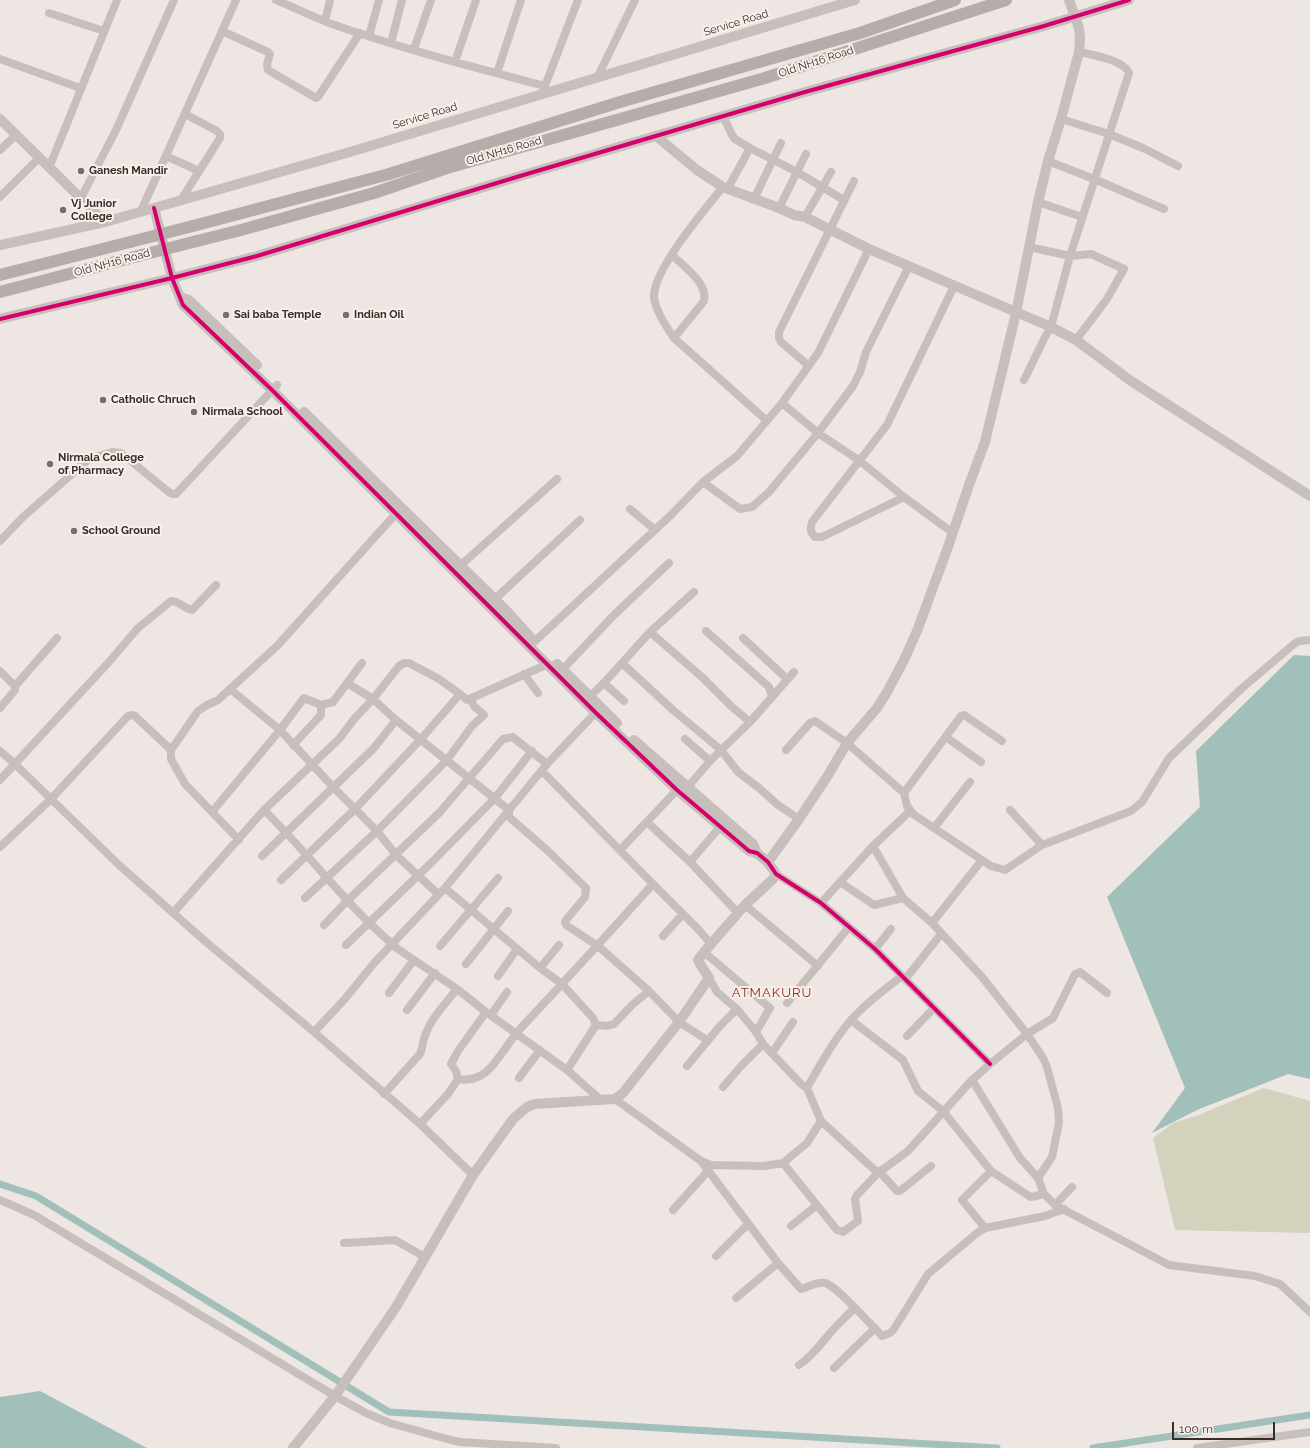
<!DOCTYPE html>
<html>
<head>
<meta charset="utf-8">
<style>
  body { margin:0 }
  #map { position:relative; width:1310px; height:1448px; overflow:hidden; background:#eee6e2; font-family:Raleway,sans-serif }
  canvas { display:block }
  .scale { position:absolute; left:1172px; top:1422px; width:103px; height:18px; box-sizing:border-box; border:2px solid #382c2a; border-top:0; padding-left:5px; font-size:12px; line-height:14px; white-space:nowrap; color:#382c2a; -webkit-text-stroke:3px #faf0eb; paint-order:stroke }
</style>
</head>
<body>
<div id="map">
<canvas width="1310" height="1448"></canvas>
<div class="scale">100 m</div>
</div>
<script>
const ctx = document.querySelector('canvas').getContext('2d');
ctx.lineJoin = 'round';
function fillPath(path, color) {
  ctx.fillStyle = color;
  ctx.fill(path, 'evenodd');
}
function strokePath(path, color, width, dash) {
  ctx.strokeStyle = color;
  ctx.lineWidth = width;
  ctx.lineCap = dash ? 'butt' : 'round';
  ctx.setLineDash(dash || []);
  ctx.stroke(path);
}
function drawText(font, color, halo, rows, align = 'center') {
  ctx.font = font + ' Raleway,sans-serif';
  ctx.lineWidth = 4;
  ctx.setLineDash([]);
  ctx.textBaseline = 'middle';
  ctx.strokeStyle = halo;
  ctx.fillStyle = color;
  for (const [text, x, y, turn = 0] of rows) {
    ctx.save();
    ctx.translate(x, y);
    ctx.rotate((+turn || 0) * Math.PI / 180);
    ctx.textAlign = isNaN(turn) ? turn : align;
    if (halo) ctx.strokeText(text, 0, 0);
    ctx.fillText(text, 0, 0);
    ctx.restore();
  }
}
fillPath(new Path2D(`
  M1264 1088 1310 1101V1233L1175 1230 1153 1138 1173 1123 1196 1116Z`), '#d2d2bd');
fillPath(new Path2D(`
  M1294 655 1310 656V1079L1288 1074 1197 1110 1152 1133 1185 1088 1107 897 1200 807 1196 751Z
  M40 1391 147 1448H0V1397Z`), '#a0c0b9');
strokePath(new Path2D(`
  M0 1184 36 1196 389 1412 997 1448
  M1093 1448 1310 1415`), '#a0c0b9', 7);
strokePath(new Path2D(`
  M276 0C293 7 311 16 329 23 399 48 473 67 545 86
  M49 13 104 31
  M325 21 330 0
  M222 31 268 52 270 54 267 64 268 70 316 98 318 97 360 33
  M369 36 379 0
  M391 43 402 0
  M414 49 431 0
  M0 59 80 88
  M455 62 476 0
  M497 73 521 0
  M598 76 635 0
  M543 91 578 0
  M723 116 732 135 735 139 750 148 797 172 844 200
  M1061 119 1109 134 1143 148 1178 166
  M0 150 16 135
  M166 156 199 171
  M1048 161 1094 179 1164 209
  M49 168 117 0
  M723 187C705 209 653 270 654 297 655 310 667 328 674 338L766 420
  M728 188 750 148
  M0 197 39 158
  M81 198 116 130 174 0
  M754 199 781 143
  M181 200 220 138V134L217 131 185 114
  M1038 202 1082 217
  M779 208 806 154
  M141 211 236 0
  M805 217 831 172
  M1029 247 1070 256 1091 254 1124 269 1107 299 1076 340
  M672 255C684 267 708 283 704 301L674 338
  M809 366 781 342 779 338V332L854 181
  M1024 380 1045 337 1051 327 1070 256 1129 73C1124 60 1092 55 1079 52
  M782 403 818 433 860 461 904 497 953 533
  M703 482 740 509 752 507 769 492 818 433 853 386 860 372 866 352 909 266
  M904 497 822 537H815C810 532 810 529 812 522L887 425 954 286
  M630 509 654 529
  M0 541 23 517 89 459 112 452 121 453 170 493 173 494H176L277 385
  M461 565 557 479
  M495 599 580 520
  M706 631 769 687 772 696
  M650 632 703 678 732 707 750 722
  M743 638 787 679
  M534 642 670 516 703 482 737 456 782 403 818 353 869 249
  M622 663 673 710 721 750 738 772 759 788 778 805 799 819
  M563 669 614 615 669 563
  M0 671 15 686V690L0 708
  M524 674 538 693
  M347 683 373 699 396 720 509 810V817L547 850 586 888 585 897 566 920 565 922 566 925 598 946 649 991 679 1022 707 1040
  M604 683 624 701
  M15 686 57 638
  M230 689 280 730 334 788 377 831 396 855 438 894
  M590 696 604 683 650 632 694 592
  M946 737 981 762
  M685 739 710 761
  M293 745 321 715V705L333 702 362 663
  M786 750 810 723 815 721 847 743 904 793 907 806 913 814 991 866 1005 870 1042 845 1131 811 1142 802 1169 758 1241 689 1294 644 1299 641 1310 640
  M0 751 15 764 119 865 206 942 314 1032 420 1124 473 1175
  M542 771 653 884 699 930 710 943
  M0 780 108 663 138 628 171 601C180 601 184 609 192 610L216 585
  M687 788 710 761 750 722 794 672
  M904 793 961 716 964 715 967 717 1002 741
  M264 810C308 853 344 902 390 942L392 945 457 989 486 1012 567 1070 601 1100
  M1010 810 1042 845
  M212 812 280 730 304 698 321 705
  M647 822 690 862 738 913
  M934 828 970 782
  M239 840 185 784 171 759V750L198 711 207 705 218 700 278 645 400 509
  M873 846 903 898 932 923 982 977 1027 1034 1043 1058 1047 1067 1058 1108 1059 1123 1052 1157 1038 1178
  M0 847 51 799 128 716 131 715 135 716 171 750
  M620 850 677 790
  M262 856 374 748 396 720
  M690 862 720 827
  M776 874 821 903 875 949 990 1064
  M281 880 355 809 421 739 460 694 467 700 548 664
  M840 882 874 905 903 898
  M445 888 540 968 562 984 593 1018 596 1025 567 1070
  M305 898 377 831 447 760 472 726 484 715 474 706 471 699
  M821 903 873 846 910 811
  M745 905 818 966
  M173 913 264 810 339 739 355 718 373 699 399 666 404 663H409L439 679 460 694
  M932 923 982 860
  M324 925 347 901 439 813 503 739 513 737 515 739 547 764
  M663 936 683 914
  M346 945 430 864 495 798 532 751
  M440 946 498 878
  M875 949 891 929
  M704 952 770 1008 756 1032
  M466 964 508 911
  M540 968 559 945
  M498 976 517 949
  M709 978 717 992 737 1009 756 1032 763 1044 801 1084 807 1088 821 1121 878 1173 908 1151 972 1080 990 1064 1027 1034 1053 1018 1075 974 1080 972 1107 993
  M389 993 414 960
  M787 1003 849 927
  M407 1010 435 973
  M491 1015 507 992
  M851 1020 903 1060 918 1091 943 1111 991 1171 1026 1194 1031 1197 1044 1194 1055 1205 1169 1265 1255 1276 1280 1284 1310 1312
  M596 1025 607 1026 614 1024 632 1005 649 991
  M314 1032 344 1000 375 962 445 888 547 764 599 709
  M907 1036 934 1008
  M772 1053 793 1022
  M687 1066 720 1026 737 1009
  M519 1078 540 1050
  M458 1079C469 1081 477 1079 486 1072 498 1062 509 1041 520 1029 565 981 609 933 653 884
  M972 1080 1020 1158 1038 1178 1044 1194
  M723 1087 742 1065 763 1044
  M807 1088C820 1065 833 1041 851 1020 866 1003 884 990 902 976L907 977 941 934
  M384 1094 420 1054C423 1048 422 1042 425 1036 431 1018 446 1003 457 989
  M615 1099 701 1161 711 1165 764 1166 783 1163 807 1143 821 1121
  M420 1124 448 1094 458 1079 456 1071 451 1064 458 1051 486 1012
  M701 1161 778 1263 801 1289C809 1287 817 1281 825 1283 837 1286 871 1325 882 1336L890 1333 894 1329 928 1274 977 1233 985 1228 1045 1216 1064 1209
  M783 1163 837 1230 843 1232 858 1221 855 1199 857 1195 878 1173
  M879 1171 897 1191H900L931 1166
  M0 1200 34 1215 335 1396 366 1413 390 1423 447 1439 460 1442 556 1448
  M1055 1205 1072 1187
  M673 1210 708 1171
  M791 1226 817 1205
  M985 1228 962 1200 991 1171
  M344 1243 395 1240 425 1257
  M716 1256 748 1224
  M736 1298 778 1263
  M799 1365C813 1356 821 1343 832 1331 839 1323 847 1316 854 1308
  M834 1368 875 1328
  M1197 1448 1310 1432`), '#c7bfbb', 8);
strokePath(new Path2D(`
  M0 119 105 222
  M656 136 697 170 723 187 779 208 794 215 805 217 869 249 1051 327 1076 340 1131 381 1310 496
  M154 208 172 278 183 305 272 390 596 713 677 790 749 851C762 854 769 863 776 874L773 879 745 905 704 952 698 960 700 964 709 978 679 1022 623 1093 615 1099 535 1104 527 1107 513 1119 473 1175 396 1307 335 1396 293 1448
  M0 245 105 222 350 152 855 0
  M180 297 189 300 257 365
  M0 319 172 278 257 256 520 176 805 92 1044 26 1129 0
  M304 412 506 610 533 640
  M557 664 617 723
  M634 740 753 844 757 853
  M768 862 799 819 827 777 847 743 877 708 887 692 904 660 917 631 948 547 969 485 985 442 1016 313 1038 202 1048 161 1061 119 1079 52 1080 38 1079 28 1069 0`), '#c7bfbb', 10);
strokePath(new Path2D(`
  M193 226 389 174 620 102 860 33 955 0
  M197 241 241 230 374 193 447 168 765 78 1006 0
  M0 275 130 242
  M0 292 134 257`), '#b6adaa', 12);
strokePath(new Path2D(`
  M130 242 193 226
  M134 257 197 241`), '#b6adaa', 12);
strokePath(new Path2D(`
  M154 208 172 278 183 305 272 390 596 713 677 790 749 851 757 853 768 862 776 874 821 903 875 949 990 1064
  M0 319 172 278 257 256 520 176 805 92 1044 26 1129 0`), '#d6006c', 4);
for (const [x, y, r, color] of [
  [81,171,4,"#786d6a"],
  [63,210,4,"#786d6a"],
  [226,315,4,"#786d6a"],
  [346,315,4,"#786d6a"],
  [103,400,4,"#786d6a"],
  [194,412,4,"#786d6a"],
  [50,464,4,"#786d6a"],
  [74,531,4,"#786d6a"]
]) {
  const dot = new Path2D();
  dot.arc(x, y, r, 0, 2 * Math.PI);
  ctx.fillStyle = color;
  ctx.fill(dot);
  strokePath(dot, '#faf0eb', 1.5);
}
drawText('11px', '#382c2a', '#faf0eb', [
  ["Service Road",736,23,-17],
  ["Old NH16 Road",816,62,-18],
  ["Service Road",425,116,-17],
  ["Old NH16 Road",504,151,-16],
  ["Old NH16 Road",112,263,-15]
]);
drawText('bold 11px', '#382c2a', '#faf0eb', [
  ["Ganesh Mandir",89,171],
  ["Vj Junior",71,204],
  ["College",71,217],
  ["Sai baba Temple",234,315],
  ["Indian Oil",354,315],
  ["Catholic Chruch",111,400],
  ["Nirmala School",202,412],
  ["Nirmala College",58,458],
  ["of Pharmacy",58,471],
  ["School Ground",82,531]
], 'left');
ctx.letterSpacing = '1px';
drawText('13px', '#862a24', '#faf0eb', [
  ["ATMAKURU",772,993]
]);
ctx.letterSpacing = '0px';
</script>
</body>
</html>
